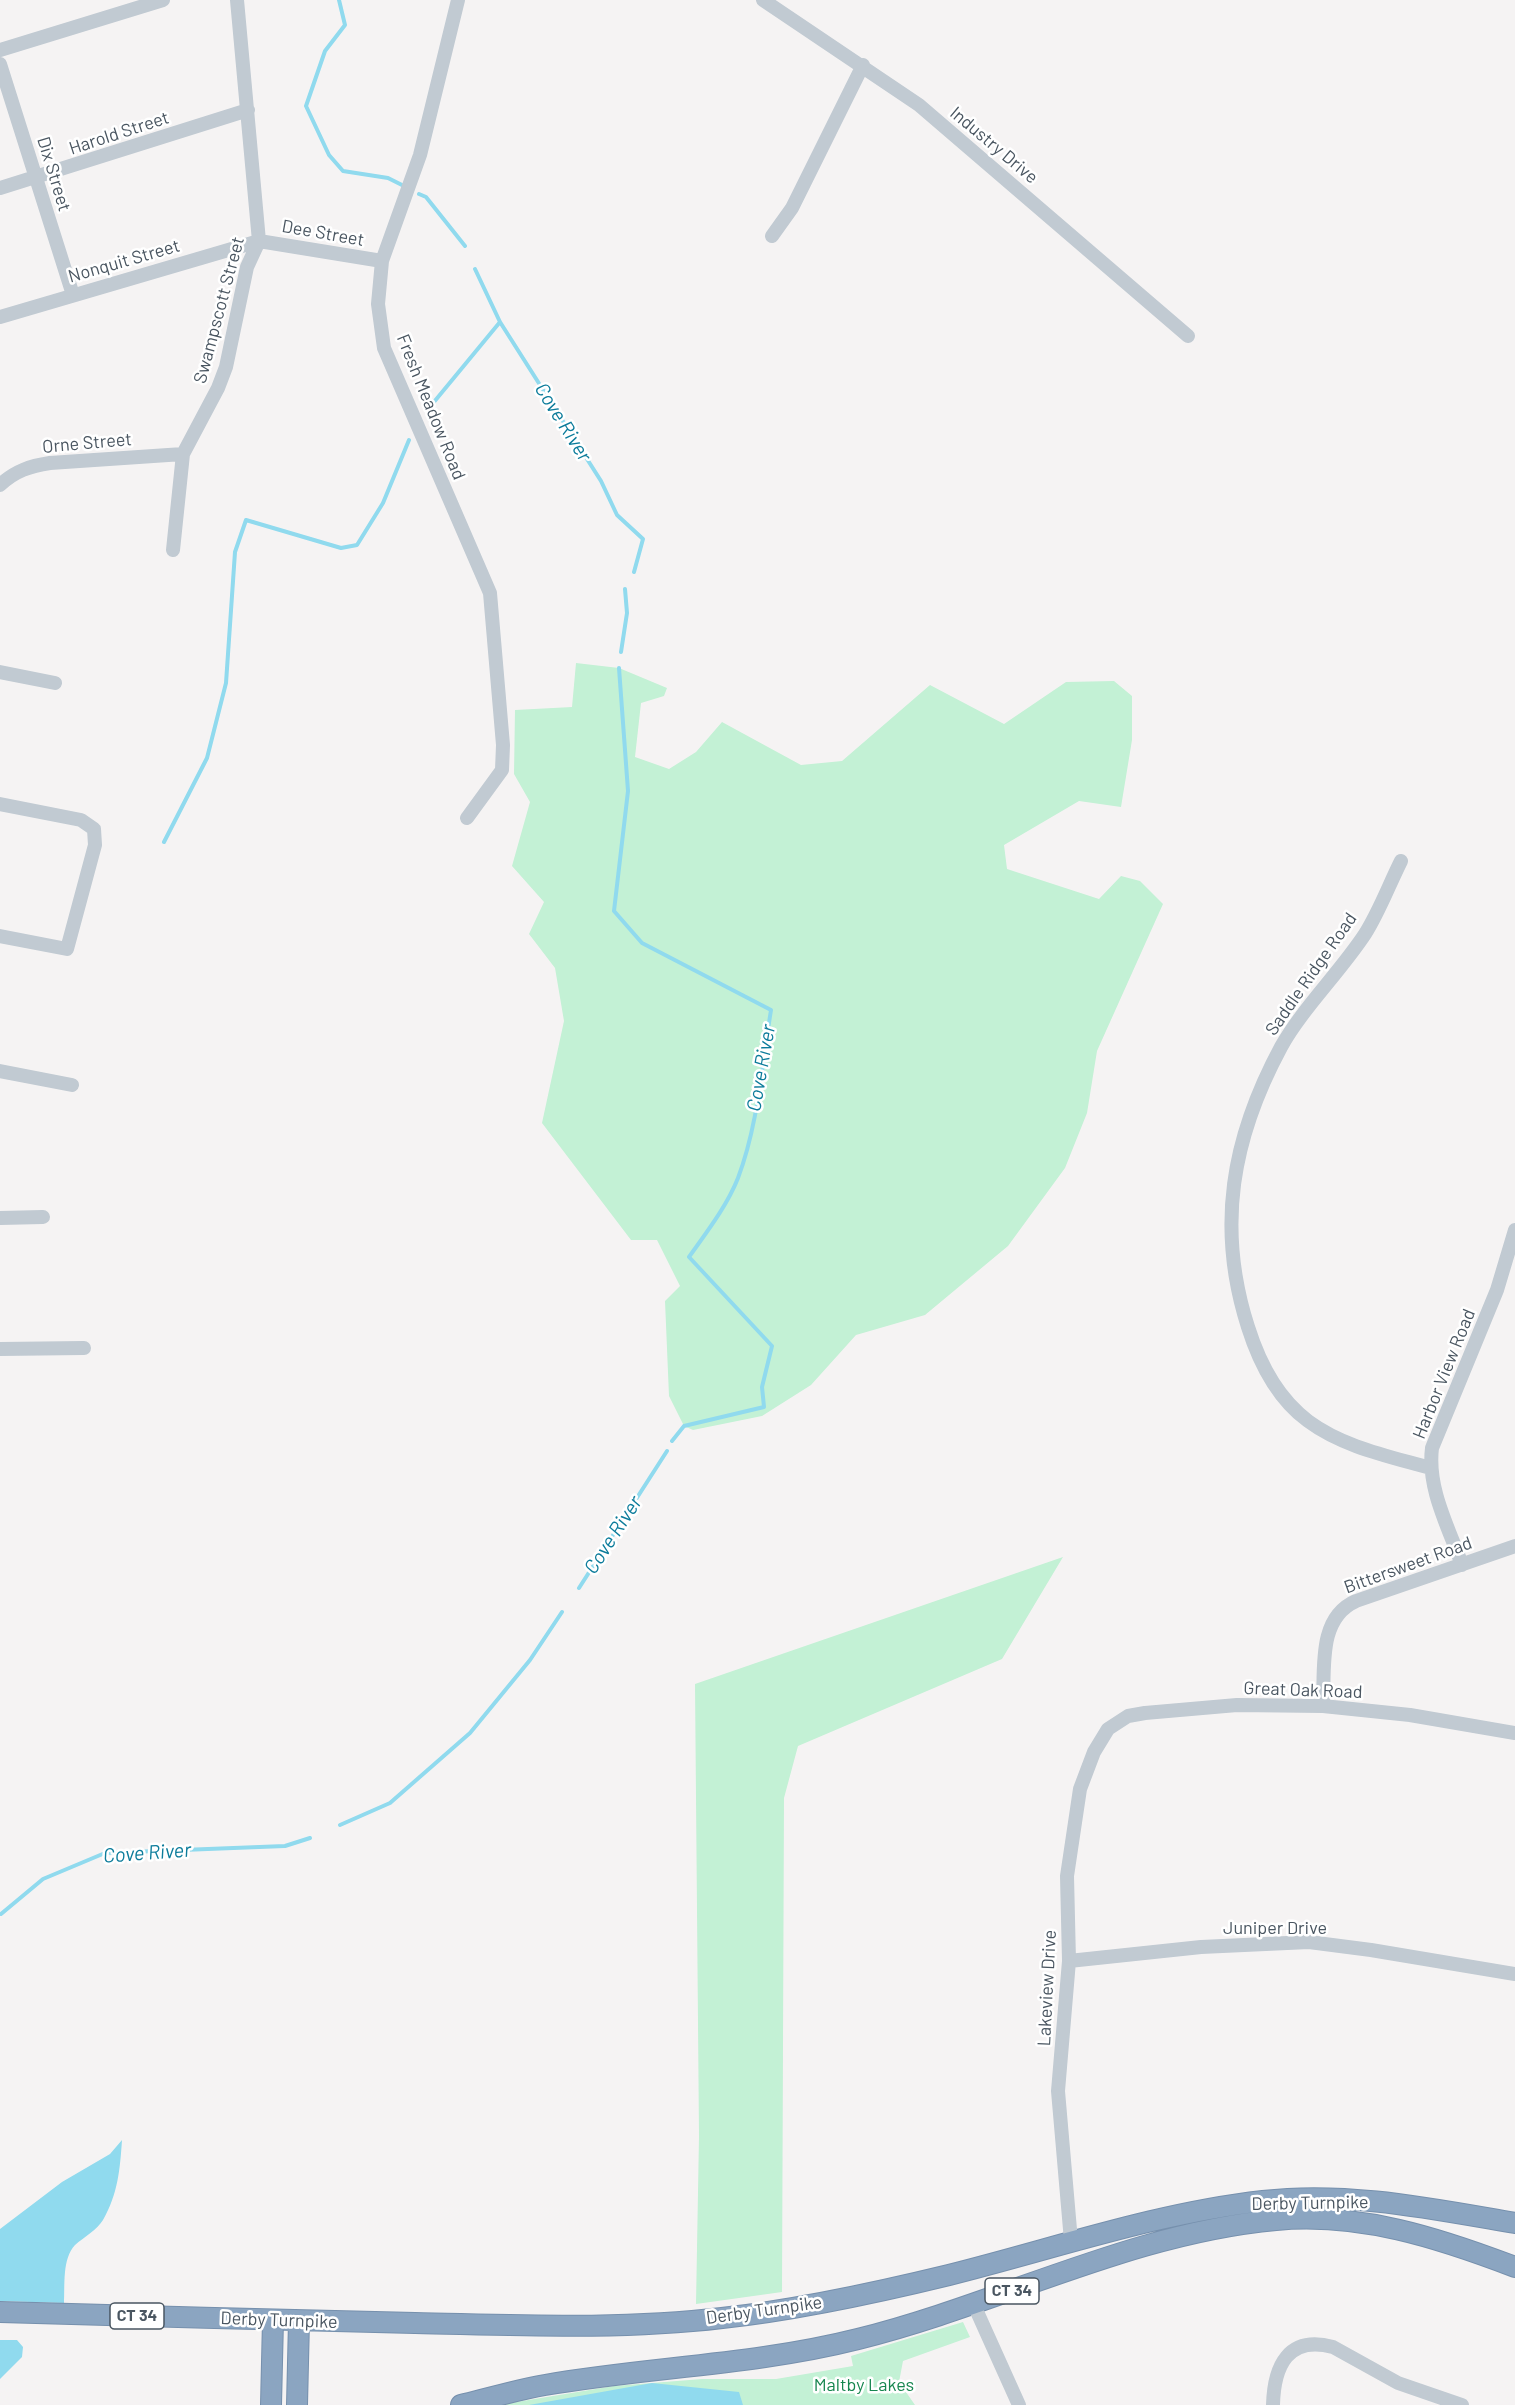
<!DOCTYPE html>
<html>
<head>
<meta charset="utf-8">
<style>
  body { margin:0 }
  canvas { display:block; background:#f5f3f3 }
</style>
</head>
<body>
<canvas width="1515" height="2405"></canvas>
<script>
const ctx = document.querySelector('canvas').getContext('2d');
ctx.lineJoin = 'round';
function fillPath(path, color) {
  ctx.fillStyle = color;
  ctx.fill(path, 'evenodd');
}
function strokePath(path, color, width, dash) {
  ctx.strokeStyle = color;
  ctx.lineWidth = width;
  ctx.lineCap = dash ? 'butt' : 'round';
  ctx.setLineDash(dash || []);
  ctx.stroke(path);
}
function drawText(font, color, halo, rows, align = 'center') {
  ctx.font = font + ' Barlow,sans-serif';
  ctx.lineWidth = 5;
  ctx.setLineDash([]);
  ctx.textBaseline = 'middle';
  ctx.strokeStyle = halo;
  ctx.fillStyle = color;
  for (const [text, x, y, turn = 0] of rows) {
    ctx.save();
    ctx.translate(x, y);
    ctx.rotate((+turn || 0) * Math.PI / 180);
    ctx.textAlign = isNaN(turn) ? turn : align;
    if (halo) ctx.strokeText(text, 0, 0);
    ctx.fillText(text, 0, 0);
    ctx.restore();
  }
}
fillPath(new Path2D(`
  M576 663 619 668 667 688 664 696 641 703 635 757 669 769 696 752 722 722 801 765 842 761 930 685 1004 724 1066 682 1114 681 1132 696V740L1121 807 1079 801 1004 845 1007 869 1099 899 1121 876 1140 881 1163 904 1097 1051 1087 1113 1065 1168 1008 1246 925 1315 856 1335 811 1385 762 1416 693 1430 684 1426 669 1396 665 1301 680 1286 657 1240H631L542 1123 564 1021 555 968 529 934 544 902 512 866 530 802 514 774 515 710 572 707Z
  M1063 1557 1002 1659 798 1746 784 1798 782 2292 696 2304 699 2136 695 1684Z
  M963 2322 970 2337 903 2361 899 2382 915 2405H498L614 2386 702 2379H776L853 2366 851 2356Z`), '#c3f1d5');
fillPath(new Path2D(`
  M122 2140C120 2169 118 2194 103 2220 97 2230 84 2237 75 2245 62 2259 65 2285 64 2303L0 2301V2229L62 2182 110 2154Z
  M0 2340H17L23 2347 22 2357 0 2379Z
  M652 2383 739 2392 743 2405H529Z`), '#90daee');
strokePath(new Path2D(`
  M339 0 345 25 325 51 306 106 329 155 343 171 388 178 404 186
  M419 194 426 197 465 246
  M475 269 500 322 601 481 617 515 643 539 634 572
  M429 408 500 322
  M621 652 627 613 625 589
  M619 668 628 791 614 911 642 943 771 1010C762 1065 758 1125 738 1178 727 1206 706 1233 689 1257L772 1346 762 1387 764 1407 684 1426 672 1441
  M164 842 207 758 226 683 235 552 246 520 341 548 357 545 383 503 409 440
  M579 1588 667 1451
  M340 1825 390 1803 470 1733 530 1660 562 1612
  M1 1914 43 1879 105 1853 285 1846 310 1838`), '#90daee', 4);
const highway = new Path2D(`
  M0 2312C138 2316 277 2320 415 2323 517 2325 621 2330 722 2318 798 2310 875 2293 949 2275 1053 2249 1156 2213 1263 2201 1347 2191 1433 2209 1515 2223
  M271 2405 273 2320
  M297 2405 299 2321
  M461 2405C489 2398 517 2390 545 2385 649 2367 755 2365 858 2339 999 2304 1131 2233 1276 2220 1359 2212 1439 2238 1515 2267`);
strokePath(highway, '#7690ad', 22);
strokePath(new Path2D(`
  M458 0 420 155 382 261 378 304 384 348 490 593 503 745 502 770 467 818
  M763 0 919 105 1188 336
  M0 50 163 0
  M0 64 73 295
  M0 188 248 110
  M772 236 792 208 863 65
  M0 317 259 241 382 261
  M0 485C15 471 30 466 50 463L183 454
  M173 550 183 454 218 388 226 367 247 267 259 241 237 0
  M0 672 55 683
  M0 804 81 820 94 829 95 845 67 949 0 936
  M1401 861C1389 885 1379 912 1365 934 1340 972 1302 1009 1281 1047 1232 1138 1216 1227 1248 1327 1259 1362 1277 1398 1308 1421 1343 1447 1388 1456 1430 1468
  M0 1071 72 1085
  M0 1218 43 1217
  M0 1349 84 1348
  M1462 1565C1449 1528 1427 1489 1432 1448L1497 1290 1515 1230
  M1323 1706C1325 1670 1317 1618 1356 1601L1515 1546
  M1069 1961 1201 1947 1309 1942 1371 1950 1515 1974
  M1071 2241 1058 2091 1069 1961 1067 1876 1080 1789 1094 1752 1108 1729 1128 1716 1145 1713 1237 1705 1323 1706 1410 1715 1515 1733
  M974 2305 1019 2405
  M1273 2405C1274 2366 1288 2335 1333 2347L1398 2383 1462 2405`), '#c1cad2', 14);
strokePath(highway, '#8ba5c1', 20);
for (const [x, y, w] of [
  [1012,2291,54],
  [137,2316,54]
]) {
  const box = new Path2D();
  box.roundRect(x - w / 2, y - 13, w, 26, 4.5);
  ctx.fillStyle = '#fff';
  ctx.fill(box);
  strokePath(box, '#4a5661', 1.5);
}
drawText('bold 16px', '#4a5661', null, [
  ["CT 34",1012,2291],
  ["CT 34",137,2316]
]);
drawText('18px', '#4a5661', '#fff', [
  ["Harold Street",119,133,-18],
  ["Industry Drive",994,145,40],
  ["Dix Street",54,174,73],
  ["Dee Street",323,233,10],
  ["Nonquit Street",124,261,-16],
  ["Swampscott Street",219,310,-75],
  ["Fresh Meadow Road",431,407,68],
  ["Orne Street",87,443,-5],
  ["Saddle Ridge Road",1311,974,-55],
  ["Harbor View Road",1444,1374,-68],
  ["Bittersweet Road",1408,1565,-20],
  ["Great Oak Road",1303,1690,2],
  ["Juniper Drive",1275,1928],
  ["Lakeview Drive",1047,1988,-87],
  ["Derby Turnpike",1310,2203,-1],
  ["Derby Turnpike",764,2310,-8],
  ["Derby Turnpike",279,2320,2]
]);
drawText('18px', '#17864f', '#fff', [
  ["Maltby Lakes",864,2385]
]);
drawText('italic 20px', '#0c7c9b', '#fff', [
  ["Cove River",563,422,58],
  ["Cove River",761,1068,-80],
  ["Cove River",613,1535,-57],
  ["Cove River",147,1853,-4]
]);
</script>
</body>
</html>
